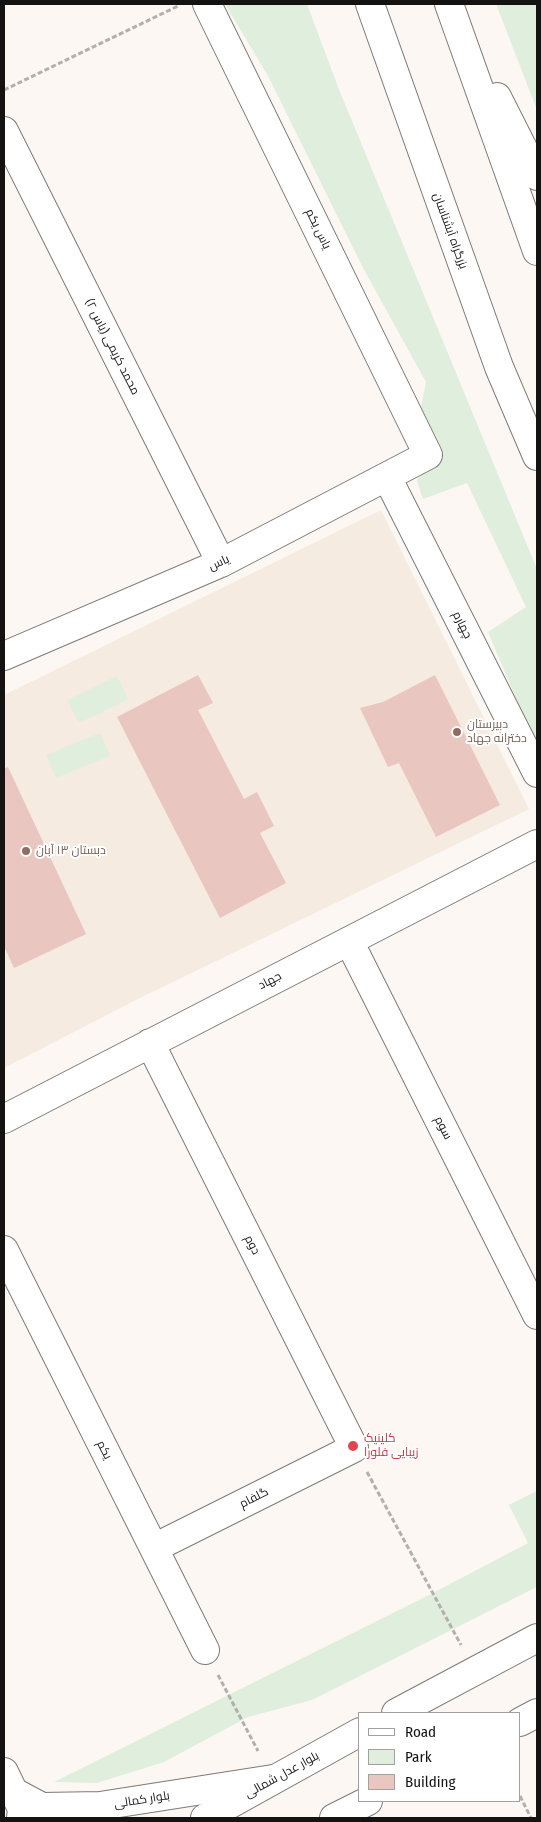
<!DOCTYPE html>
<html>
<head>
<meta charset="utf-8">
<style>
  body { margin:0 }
  #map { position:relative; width:541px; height:1822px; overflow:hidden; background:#fcf7f3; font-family:"Fira Sans Condensed",sans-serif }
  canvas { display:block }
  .frame { position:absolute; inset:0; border:5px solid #141312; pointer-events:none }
  .legend { position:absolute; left:358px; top:1712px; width:162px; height:90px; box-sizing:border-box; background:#fff; border:1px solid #a1a1a0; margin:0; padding:6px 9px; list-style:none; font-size:15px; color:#141312 }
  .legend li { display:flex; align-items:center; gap:10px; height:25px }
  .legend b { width:25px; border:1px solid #a1a1a0 }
</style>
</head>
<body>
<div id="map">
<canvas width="541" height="1822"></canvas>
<div class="frame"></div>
<ul class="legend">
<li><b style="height:6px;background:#fff"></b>Road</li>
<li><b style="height:14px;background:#e0eede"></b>Park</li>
<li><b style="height:14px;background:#e9c6bf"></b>Building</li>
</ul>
</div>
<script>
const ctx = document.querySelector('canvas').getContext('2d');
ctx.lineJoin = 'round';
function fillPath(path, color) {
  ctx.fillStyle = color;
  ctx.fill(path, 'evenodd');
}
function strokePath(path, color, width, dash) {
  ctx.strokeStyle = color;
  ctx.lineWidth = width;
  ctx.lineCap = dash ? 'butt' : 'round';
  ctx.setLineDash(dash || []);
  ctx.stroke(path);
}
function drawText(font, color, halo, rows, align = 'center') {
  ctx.font = font + ' "Fira Sans Condensed",Cairo,sans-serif';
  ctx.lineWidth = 4;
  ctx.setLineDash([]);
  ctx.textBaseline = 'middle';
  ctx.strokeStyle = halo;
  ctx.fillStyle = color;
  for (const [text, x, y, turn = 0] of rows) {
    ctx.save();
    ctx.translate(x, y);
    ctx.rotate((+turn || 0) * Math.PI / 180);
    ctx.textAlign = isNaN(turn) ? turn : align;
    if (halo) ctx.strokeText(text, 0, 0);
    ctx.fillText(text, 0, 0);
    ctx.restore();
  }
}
fillPath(new Path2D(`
  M381 510 529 809 138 999 4 1068V695Z`), '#f5ebe1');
fillPath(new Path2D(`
  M225 4H307L338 87 537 569V749L488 632 526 607 467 483 423 499 417 481 432 444 420 412 426 382 363 268 268 76Z
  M496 4H537V110Z
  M117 676 128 699 79 723 67 700Z
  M100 733 110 756 56 778 46 755Z
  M537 1491V1587L312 1700 248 1717 164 1762 97 1783 54 1782 431 1594 528 1543 509 1505Z`), '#e0eede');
fillPath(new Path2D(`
  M198 675 213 703 198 710 244 799 257 792 274 826 260 833 286 883 220 918 117 717Z
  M435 675 500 805 436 837 399 763 388 767 360 708 383 702Z
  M8 767 86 934 14 968 4 946V769Z`), '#e9c6bf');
const minor = new Path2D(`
  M4 131 221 563
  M387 477 537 773
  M4 656 221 563 428 455 207 4
  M349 941 537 1315
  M150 1043 354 1448 154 1548
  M4 1119 537 844
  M4 1250 205 1650`);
const tertiary = new Path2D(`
  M4 1772 22 1809 21 1818
  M14 1792 42 1807 100 1806 273 1779`);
const secondary = new Path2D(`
  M396 1713 537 1638
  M520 1722 537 1713
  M205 1818 360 1732
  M334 1818 368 1801`);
const trunk = new Path2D(`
  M370 4 499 367 537 456
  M449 4 537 251
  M497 97 537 176`);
strokePath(minor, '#7e7a77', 30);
strokePath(tertiary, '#7e7a77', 30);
strokePath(secondary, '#7e7a77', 30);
strokePath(trunk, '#7e7a77', 30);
strokePath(new Path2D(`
  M4 90 178 6
  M367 1472 461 1645
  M218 1675 258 1751
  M520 1796 531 1818`), '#b3afac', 3, [5, 2.5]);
strokePath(minor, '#fff', 28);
strokePath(tertiary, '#fff', 28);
strokePath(secondary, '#fff', 28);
strokePath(trunk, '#fff', 28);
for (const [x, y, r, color] of [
  [457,732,5,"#8d6e63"],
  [26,851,5,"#8d6e63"],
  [353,1446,6,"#e0444e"]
]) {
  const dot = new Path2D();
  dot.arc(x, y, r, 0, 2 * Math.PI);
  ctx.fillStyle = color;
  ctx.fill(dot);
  strokePath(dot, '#fff', 2);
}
drawText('12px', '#141312', '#fff', [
  ["یاس یکم",318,229,64],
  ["بزرگراه آبشناسان",450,231,70],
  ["محمد کریمی (یاس ۲)",112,347,63],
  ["یاس",219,563,-25],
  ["چهارم",462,625,63],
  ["جهاد",270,981,-27],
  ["سوم",443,1128,63],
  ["دوم",252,1245,63],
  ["یکم",104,1450,63],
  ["گلفام",254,1498,-27],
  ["بلوار عدل شمالی",282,1775,-29],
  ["بلوار کمالی",142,1800,-9]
]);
drawText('12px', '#785e54', '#fff', [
  ["دبیرستان",467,725],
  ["دخترانه جهاد",467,739],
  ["دبستان ۱۳ آبان",36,851]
], 'left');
drawText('12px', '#be3a42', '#fff', [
  ["کلینیک",364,1439],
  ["زیبایی فلورا",364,1453]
], 'left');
</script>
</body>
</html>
